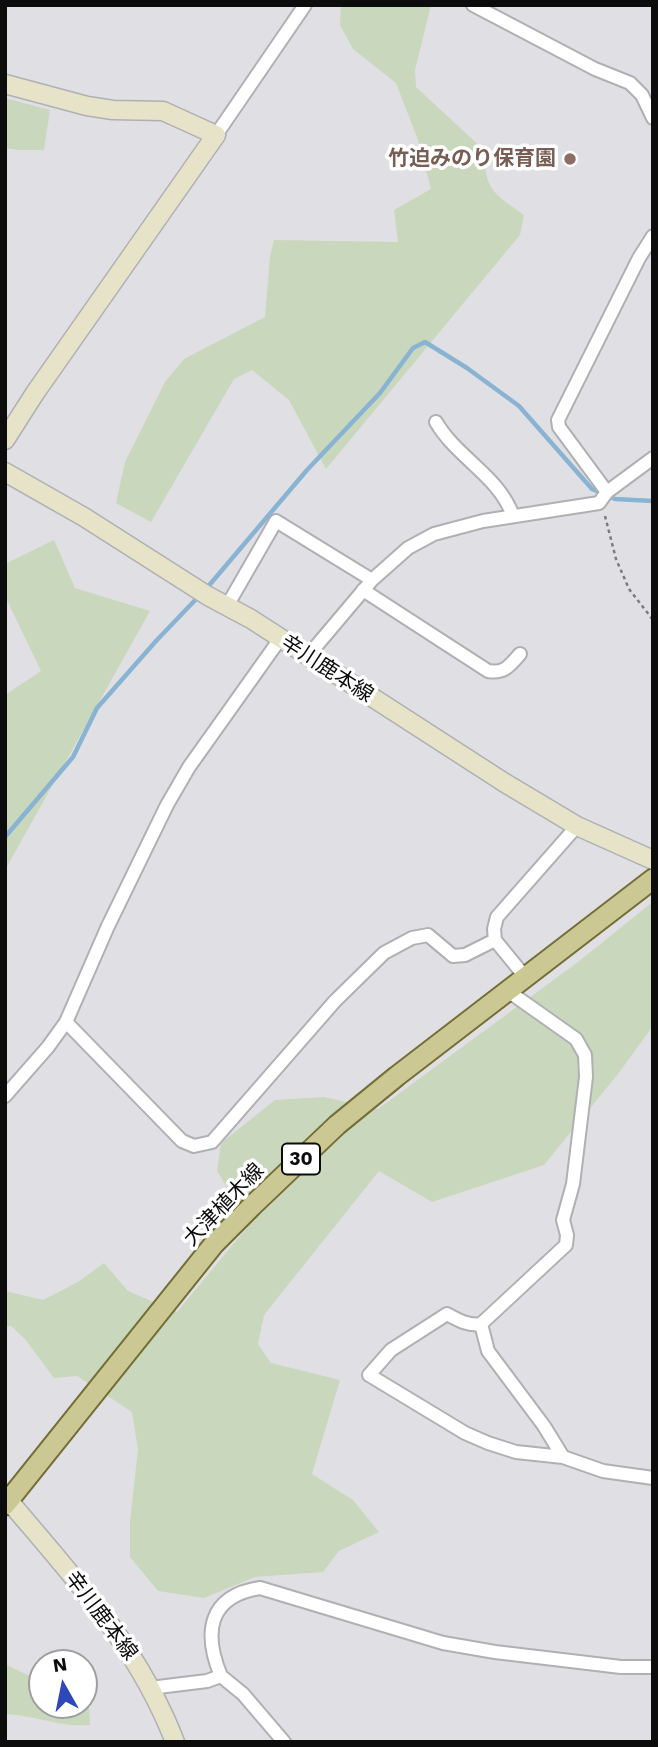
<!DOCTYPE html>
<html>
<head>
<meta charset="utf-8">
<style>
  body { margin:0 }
  #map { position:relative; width:658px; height:1747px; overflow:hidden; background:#e0e0e4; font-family:"Work Sans",sans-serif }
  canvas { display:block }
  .frame { position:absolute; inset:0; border:7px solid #0c0c0d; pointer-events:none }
  .north { position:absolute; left:28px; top:1649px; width:70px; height:70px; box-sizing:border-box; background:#fff; border:2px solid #9e9e9e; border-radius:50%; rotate:351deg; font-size:19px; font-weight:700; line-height:28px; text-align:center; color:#0c0c0d }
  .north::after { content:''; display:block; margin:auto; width:24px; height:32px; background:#2f48b9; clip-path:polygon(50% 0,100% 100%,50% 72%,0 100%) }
</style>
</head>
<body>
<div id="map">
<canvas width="658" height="1747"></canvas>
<div class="frame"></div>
<div class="north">N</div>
</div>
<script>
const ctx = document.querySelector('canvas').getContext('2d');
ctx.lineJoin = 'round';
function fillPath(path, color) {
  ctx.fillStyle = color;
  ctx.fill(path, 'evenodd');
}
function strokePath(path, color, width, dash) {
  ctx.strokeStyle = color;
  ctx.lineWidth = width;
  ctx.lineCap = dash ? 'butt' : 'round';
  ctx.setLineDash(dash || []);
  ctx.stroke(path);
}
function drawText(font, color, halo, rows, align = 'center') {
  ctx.font = font + ' "Work Sans","Noto Sans JP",sans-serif';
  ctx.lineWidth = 7;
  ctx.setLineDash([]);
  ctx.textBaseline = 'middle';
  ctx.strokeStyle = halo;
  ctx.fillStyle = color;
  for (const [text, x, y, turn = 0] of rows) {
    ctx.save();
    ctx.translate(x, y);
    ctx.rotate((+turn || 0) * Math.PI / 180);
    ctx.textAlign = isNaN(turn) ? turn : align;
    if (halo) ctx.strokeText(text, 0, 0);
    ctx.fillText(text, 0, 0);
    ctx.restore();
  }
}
fillPath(new Path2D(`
  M341 5H431L415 70 416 87 484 150C485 190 492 192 524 215L520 235 326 469 289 400 252 370 234 379 151 522 116 503 125 462 165 382 184 359 265 317 270 256 274 240 398 242 394 210 431 189 418 140 396 83 353 49 340 25Z
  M5 98 50 110 44 150H19L5 148Z
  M54 540 75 588 150 611 5 870V695L41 671 5 596V564Z
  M650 904 653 906V1026L618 1074 544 1165 432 1202 379 1171 264 1315 258 1344 271 1363 340 1380 312 1474 353 1500 379 1532 339 1551 323 1572 255 1577 204 1598 158 1591 130 1557V1521L138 1450 132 1412 77 1376 54 1378 25 1339 11 1326 5 1327V1291L43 1300 78 1282 104 1263 128 1291 177 1312 250 1224 217 1171 221 1143 275 1100 324 1097 378 1109 578 962Z
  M5 1664 42 1682V1705L84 1703 89 1706 90 1725C61 1728 35 1715 5 1714Z`), '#c9d7bc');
strokePath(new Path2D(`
  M206 589 307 470 380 393 413 348 425 342 467 368 519 406 592 489 615 499 653 501
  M5 837 73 757 97 708 156 641 200 595`), '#89b3d2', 4.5);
const street = new Path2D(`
  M473 5 595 69 630 83 642 95 653 118
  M216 135 305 5
  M436 422C457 458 499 476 513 516
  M607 492 559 427 558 420 639 258 653 236
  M363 590 488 671C505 674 510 665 520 654
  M227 606 276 521 372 580
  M307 657 372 580 408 548 434 534 483 521 599 503 607 492 653 458
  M526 978 495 940 494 929 497 917 577 826
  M508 991 576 1039 585 1055 586 1077 573 1184 563 1220 567 1235 566 1245 481 1324 488 1351 544 1426 563 1457
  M66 1022 182 1141 194 1146 212 1142 335 1001 384 953 412 938 428 935 453 956 465 955 495 940
  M5 1096 48 1047 66 1022 108 926 167 805 189 767 280 639
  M481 1324C468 1326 458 1320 447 1314L391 1350 369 1375 465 1433 488 1443 516 1452 563 1457 603 1471 653 1478
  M221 1676 243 1694 284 1742
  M150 1688 207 1681 221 1676C203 1633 208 1596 260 1588L443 1643 495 1652 621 1667H653`);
const secondary = new Path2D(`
  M5 84 87 106 113 110 163 111 216 135 35 393 5 440
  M5 472 84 517 208 596 251 619 505 783 577 826 653 860
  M9 1501C74 1578 138 1646 175 1742`);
const primary = new Path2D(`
  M5 1505 214 1244 252 1206 337 1125 397 1076 653 879`);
strokePath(street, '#afb0b3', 16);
strokePath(secondary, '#afb0b3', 21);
strokePath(primary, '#736e36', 23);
strokePath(new Path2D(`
  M605 516 616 559 629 589 653 620`), '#7c7c7f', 2.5, [3.5, 3.5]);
strokePath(street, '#fff', 12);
strokePath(secondary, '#e6e3c9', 18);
strokePath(primary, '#ccc894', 19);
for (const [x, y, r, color] of [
  [570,159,7,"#8d6e63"]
]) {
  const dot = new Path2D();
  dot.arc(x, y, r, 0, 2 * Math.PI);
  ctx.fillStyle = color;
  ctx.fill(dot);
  strokePath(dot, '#fff', 2.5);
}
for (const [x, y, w] of [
  [301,1159,38]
]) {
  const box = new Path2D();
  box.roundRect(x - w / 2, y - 15.5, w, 31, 5);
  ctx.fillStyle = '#fff';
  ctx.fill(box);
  strokePath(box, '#0c0c0d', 2);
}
drawText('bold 19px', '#0c0c0d', null, [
  ["30",301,1159]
]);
drawText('bold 21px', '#785e54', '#fff', [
  ["竹迫みのり保育園",556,159]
], 'right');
drawText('21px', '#0c0c0d', '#fff', [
  ["辛川鹿本線",327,669,33],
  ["大津植木線",224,1205,-46],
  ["辛川鹿本線",101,1616,53]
]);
</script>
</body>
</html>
